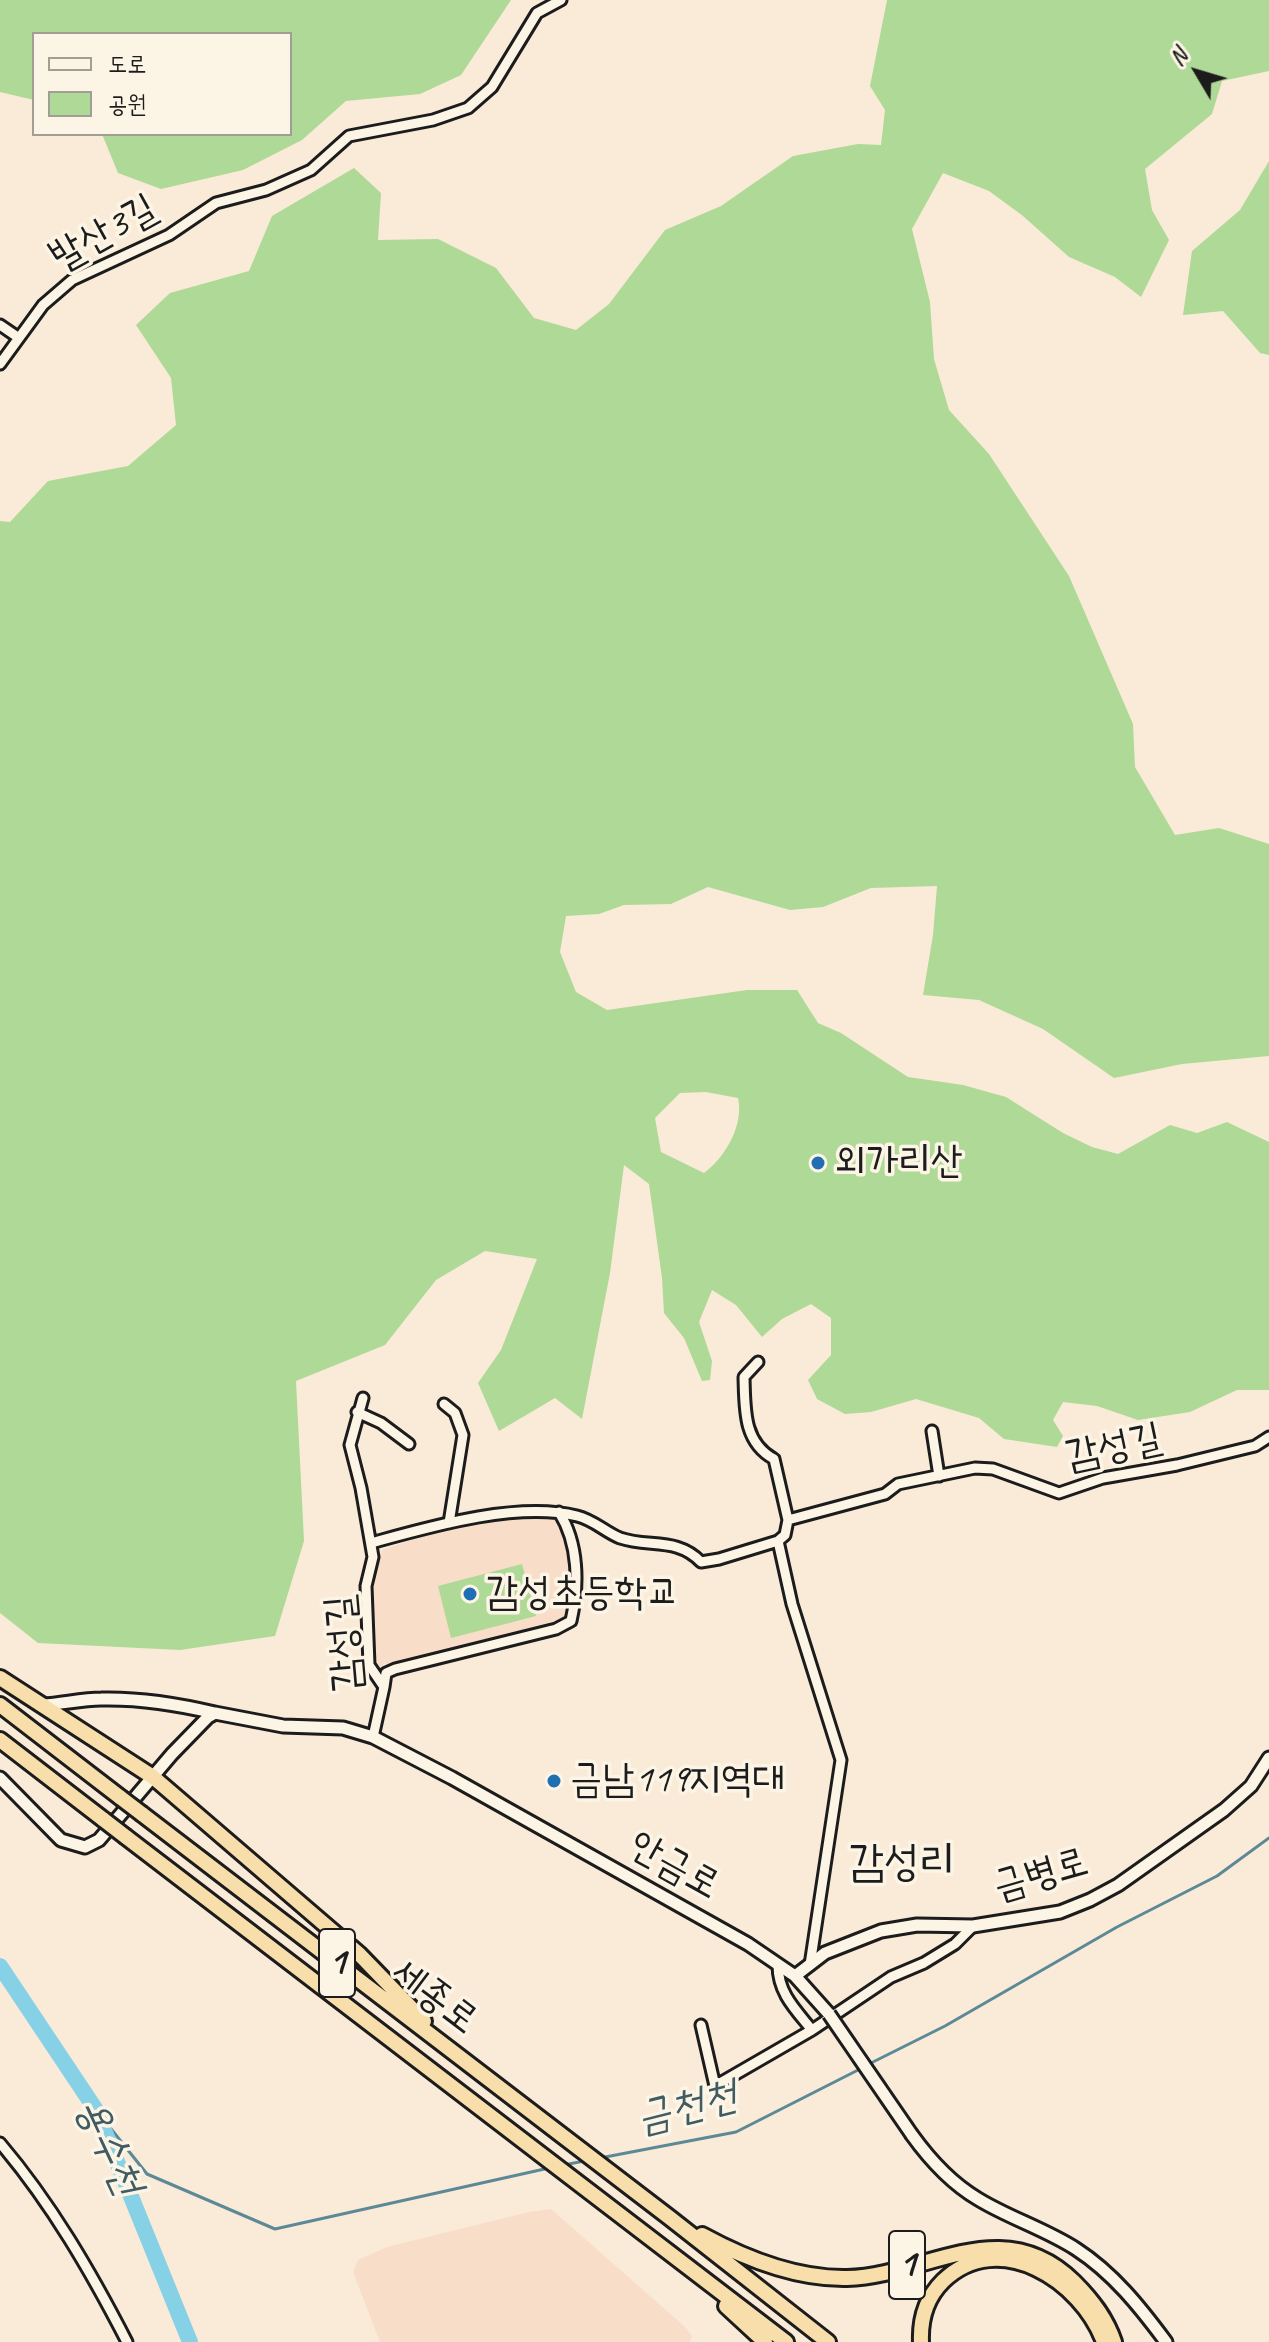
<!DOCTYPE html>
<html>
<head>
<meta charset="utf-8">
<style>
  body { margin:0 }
  #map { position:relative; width:1269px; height:2342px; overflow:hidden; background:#faead8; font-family:Caveat,"Poor Story",sans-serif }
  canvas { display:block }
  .legend { position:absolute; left:32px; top:32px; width:260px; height:104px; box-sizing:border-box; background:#fcf5e5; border:2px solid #a29e95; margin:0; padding:10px 14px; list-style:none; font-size:24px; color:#1c1c1c }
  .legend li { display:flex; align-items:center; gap:16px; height:40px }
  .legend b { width:40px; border:2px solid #a29e95 }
  .north { position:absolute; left:1157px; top:32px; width:80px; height:80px; -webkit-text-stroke:6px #fcf5e5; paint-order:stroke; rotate:308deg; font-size:22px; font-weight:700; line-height:32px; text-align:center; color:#1c1c1c }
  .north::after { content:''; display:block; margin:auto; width:28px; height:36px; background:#1c1c1c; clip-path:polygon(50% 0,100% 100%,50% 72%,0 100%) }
</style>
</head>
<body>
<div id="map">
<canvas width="1269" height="2342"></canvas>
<ul class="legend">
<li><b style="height:10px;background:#fcf5e5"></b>도로</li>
<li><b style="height:22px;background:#afd996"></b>공원</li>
</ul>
<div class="north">N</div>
</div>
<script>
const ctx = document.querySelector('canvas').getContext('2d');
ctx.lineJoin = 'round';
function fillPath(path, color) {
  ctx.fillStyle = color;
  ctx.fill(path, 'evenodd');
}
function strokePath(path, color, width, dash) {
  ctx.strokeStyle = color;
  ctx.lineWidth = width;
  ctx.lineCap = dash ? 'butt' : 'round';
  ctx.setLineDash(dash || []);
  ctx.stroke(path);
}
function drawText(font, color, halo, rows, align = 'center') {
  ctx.font = font + ' Caveat,"Poor Story",sans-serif';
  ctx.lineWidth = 7;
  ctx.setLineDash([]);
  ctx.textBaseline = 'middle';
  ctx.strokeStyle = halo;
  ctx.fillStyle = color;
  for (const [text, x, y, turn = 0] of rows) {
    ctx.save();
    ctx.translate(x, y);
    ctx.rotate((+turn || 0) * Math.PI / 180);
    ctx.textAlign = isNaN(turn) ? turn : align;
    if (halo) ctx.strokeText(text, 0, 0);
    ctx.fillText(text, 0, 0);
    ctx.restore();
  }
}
fillPath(new Path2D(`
  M535 1514 557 1515 569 1553 572 1575 571 1598 567 1616 563 1621 396 1667 384 1663 381 1673 374 1671 372 1664 369 1589 382 1550 448 1528Z
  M551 2209 684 2326 692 2336 690 2342H380L353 2272 358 2260 387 2247 529 2212Z`), '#f8ddc9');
fillPath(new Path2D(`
  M0 0H511L461 75 420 94 346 101 302 140 243 170 161 189 118 173 102 134H290V34H34V100L0 92Z
  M887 0H1269V71L1222 81 1212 114 1145 169 1152 210 1169 240 1141 297 1115 277 1069 257 1023 216 989 191 943 173 912 229 930 302 934 359 949 410 989 454 1069 576 1133 724 1135 767 1175 835 1219 828 1269 844V1056L1182 1064 1114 1078 1043 1029 979 1000 923 995 933 935 937 886 871 888 823 907 790 910 708 887 671 904 624 905 599 914 566 916 560 952 576 992 607 1010 747 990H797L818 1023 841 1033 908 1077 963 1085 1006 1097 1063 1133 1092 1147 1118 1154 1170 1125 1197 1133 1227 1122 1269 1142V1390H1237L1190 1412 1138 1420 1097 1406 1063 1402 1053 1420 1063 1436 1057 1447 1004 1439 979 1418 916 1399 871 1412 845 1414 817 1399 808 1380 831 1355V1318L811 1304 782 1319 762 1337 736 1305 712 1290 699 1322 712 1361 710 1380 702 1381 684 1338 664 1313 662 1278 649 1184 624 1165 610 1273 582 1419 555 1398 499 1431 478 1383 501 1350 537 1259 485 1251 436 1280 385 1345 296 1381 304 1541 275 1636 180 1650 38 1643 0 1613V521L10 522 48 481 128 466 176 425 171 378 136 325 170 293 249 271 272 216 354 168 381 193 378 240 438 239 496 268 534 318 576 330 609 304 665 230 721 206 793 156 858 144 881 145 885 110 870 86ZM706 1092 738 1098C744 1124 726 1157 704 1173L661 1152 655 1118 680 1093Z
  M1269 161V355L1260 353 1223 311 1183 315 1192 251 1240 210Z
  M522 1564 536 1616 451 1638 438 1586Z`), '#afd996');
strokePath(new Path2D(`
  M869 2064 945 2026 1117 1927 1217 1876 1269 1838
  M96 2110 147 2174 275 2229 549 2168
  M600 2158 736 2132 862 2068
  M564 2165 584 2161`), '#5c8996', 3);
strokePath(new Path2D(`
  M0 1966 96 2110 190 2342`), '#87d1e7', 16);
const minor = new Path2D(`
  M0 325 19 338
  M0 364 43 305 72 280 169 235 216 203 266 190 311 170 349 136 433 120 468 108 492 87 537 13 561 0
  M758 1362 744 1377C745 1409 743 1442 774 1459L788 1520
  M363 1398 350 1445 361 1488 373 1557 366 1586 369 1665 384 1687 373 1737
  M444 1404 455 1413 463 1435 449 1523
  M357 1412 381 1423 409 1444
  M932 1431 939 1476
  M778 1541 792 1604 841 1760 810 1965
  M371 1543C429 1527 517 1501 577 1516 594 1520 605 1532 620 1538 649 1548 677 1537 701 1562L719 1559 778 1541 785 1535 788 1520 885 1494 898 1484 975 1468 993 1469 1059 1493 1103 1478 1177 1465 1255 1446 1269 1437
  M384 1687 386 1673 395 1669 556 1629 571 1621C579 1585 579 1544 559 1512
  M701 2025 715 2086 812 2030C795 2009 778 1993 778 1965
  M812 2030 891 1977 924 1963 955 1944 973 1926
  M0 2143C51 2203 91 2272 127 2342`);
const tertiary = new Path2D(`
  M43 1705C62 1704 82 1699 101 1699 139 1698 177 1704 215 1713
  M0 1778 61 1840 85 1847 99 1840 172 1754 208 1717 215 1713 283 1726 343 1728 373 1737 452 1778 748 1944 795 1976 829 2014
  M795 1976 825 1953 881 1931 917 1925 973 1926 1060 1912 1090 1900 1118 1885 1224 1810 1251 1786 1269 1758
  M912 2135C930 2160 951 2183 978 2199 1009 2218 1045 2229 1076 2249 1113 2273 1140 2307 1166 2342`);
const trunk = new Path2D(`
  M0 1678 153 1777 359 1954 424 2021
  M0 1705 121 1798
  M0 1740 104 1820
  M142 1814 670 2218 828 2342
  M126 1837 786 2342
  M702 2235C746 2259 797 2279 847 2278 926 2276 1002 2211 1074 2282 1092 2300 1106 2318 1114 2342
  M726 2306 765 2342
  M921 2342C920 2318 926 2298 943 2281 999 2227 1082 2281 1104 2342`);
strokePath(minor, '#1c1c1c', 15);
strokePath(tertiary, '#1c1c1c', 17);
strokePath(trunk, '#1c1c1c', 20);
strokePath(minor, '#fcf5e5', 9);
strokePath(tertiary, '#fcf5e5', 11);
strokePath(trunk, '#f8deab', 14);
const tertiaryBridge = new Path2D(`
  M829 2014 912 2135`);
const trunkBridge = new Path2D(`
  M121 1798 142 1814
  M104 1820 126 1837`);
strokePath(tertiaryBridge, '#1c1c1c', 17, []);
strokePath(trunkBridge, '#1c1c1c', 20, []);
strokePath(tertiaryBridge, '#fcf5e5', 11);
strokePath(trunkBridge, '#f8deab', 14);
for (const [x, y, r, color] of [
  [818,1163,8,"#1f6fb2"],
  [470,1594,8,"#1f6fb2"],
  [554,1781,8,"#1f6fb2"]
]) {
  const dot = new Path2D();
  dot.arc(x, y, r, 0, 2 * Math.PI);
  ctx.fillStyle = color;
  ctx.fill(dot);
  strokePath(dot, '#fcf5e5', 3);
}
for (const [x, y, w] of [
  [337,1963,36],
  [907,2265,36]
]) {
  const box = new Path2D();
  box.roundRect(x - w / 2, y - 34, w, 68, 6);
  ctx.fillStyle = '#fcf5e5';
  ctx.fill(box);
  strokePath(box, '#1c1c1c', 2);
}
drawText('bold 38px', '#1c1c1c', null, [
  ["1",337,1963],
  ["1",907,2265]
]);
drawText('40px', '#1c1c1c', '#fcf5e5', [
  ["발산3길",104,234,-29],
  ["감성길",1114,1448,-12],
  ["감성길",345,1643,-95],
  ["안금로",674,1866,29],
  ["금병로",1041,1875,-16],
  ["세종로",434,1997,37]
]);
drawText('40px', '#1c1c1c', '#fcf5e5', [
  ["외가리산",834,1163],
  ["감성초등학교",486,1594],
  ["금남119지역대",570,1781]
], 'left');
drawText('italic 42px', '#415b63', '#fcf5e5', [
  ["금천천",687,2108,-14],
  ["용수천",108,2147,65]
]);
drawText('44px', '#1c1c1c', '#fcf5e5', [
  ["감성리",902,1863]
]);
</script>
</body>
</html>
